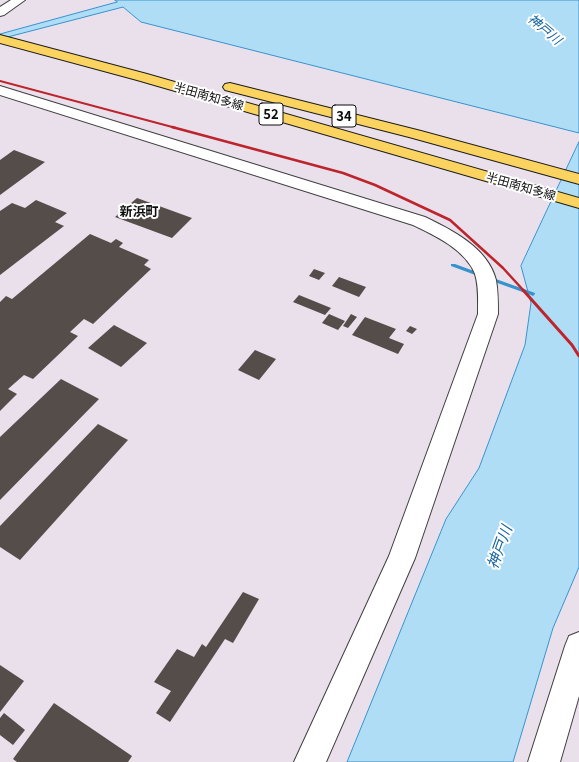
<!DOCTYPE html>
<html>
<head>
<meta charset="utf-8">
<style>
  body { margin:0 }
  canvas { display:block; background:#fffbec }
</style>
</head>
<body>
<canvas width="579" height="762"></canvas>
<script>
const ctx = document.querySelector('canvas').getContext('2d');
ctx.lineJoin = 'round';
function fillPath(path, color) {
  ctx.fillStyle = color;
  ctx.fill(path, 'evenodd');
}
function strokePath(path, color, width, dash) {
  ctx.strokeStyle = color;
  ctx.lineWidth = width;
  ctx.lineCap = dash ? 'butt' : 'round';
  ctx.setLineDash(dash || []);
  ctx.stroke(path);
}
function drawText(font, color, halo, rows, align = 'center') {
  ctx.font = font + ' Georgia,"Noto Sans JP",serif';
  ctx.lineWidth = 4;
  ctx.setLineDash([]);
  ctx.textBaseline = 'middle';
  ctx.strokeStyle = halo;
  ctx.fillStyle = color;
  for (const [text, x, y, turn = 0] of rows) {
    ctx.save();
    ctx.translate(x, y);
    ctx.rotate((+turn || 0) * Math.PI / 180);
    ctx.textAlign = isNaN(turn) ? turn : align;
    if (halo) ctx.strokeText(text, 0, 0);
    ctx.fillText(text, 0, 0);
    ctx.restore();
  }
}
fillPath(new Path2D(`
  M0 0H115L141 22 579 133V142L521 266 531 303 525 345 479 468 446 519 347 762H0Z
  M579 567V762H513L553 628Z`), '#eae0eb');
const water = new Path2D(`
  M115 0H579V133L141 22 123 7 0 39V34L117 2Z
  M579 142V567L553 628 513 762H347L446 519 479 468 525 345 531 303 521 266Z`);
fillPath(water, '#b0ddf6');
strokePath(water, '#3793ce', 1);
fillPath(new Path2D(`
  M451 264H455L482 274V275L480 276H478L451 266Z
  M489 278H493L535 293V294L533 296 531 295 489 280Z`), '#3793ce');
fillPath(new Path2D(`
  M14 150 45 162 0 195V160Z
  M137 198 192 218 172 238 115 217Z
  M36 200 67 213 55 222 64 226 0 275V211L12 203 25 208Z
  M90 234 111 243 116 239 123 243 119 247 149 260 144 265 151 269 93 324 84 319 70 332 78 336 33 379 24 375 8 389 17 394 0 411V302L6 296 12 299Z
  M314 269 325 273 319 280 309 276Z
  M339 277 366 287 359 297 332 286Z
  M299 295 331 308 325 315 293 302Z
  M329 314 345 321 338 330 322 323Z
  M351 314 357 317 348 328 343 326Z
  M365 317 396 329 389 338 404 344 398 354 352 335Z
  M114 325 147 343 121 367 88 348Z
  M410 326 417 329 412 334 406 331Z
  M255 350 276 359 259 380 238 370Z
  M61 379 99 399 0 500V437Z
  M98 424 128 440 20 560 0 547V526Z
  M243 592 259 599 233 643 225 639 170 722 156 713 171 691 154 682 177 649 194 657 202 644 206 647Z
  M0 665 24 681 0 712Z
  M54 703 132 756 128 762H17L13 759Z
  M4 713 25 730 13 745 0 735V718Z`), '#554d49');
const minor = new Path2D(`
  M11 0H25L4 15 0 16V7Z
  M0 86 425 217C452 230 488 248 496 280 498 291 498 303 498 314L415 558 326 762H294L389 556 478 314C478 301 479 287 475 274 466 250 434 235 413 225L0 95Z
  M579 632V696L560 762H528L565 646 569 636Z`);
const major = new Path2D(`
  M0 35 147 74 579 198V208L137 80 0 43Z
  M230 83 421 131 579 174V184L409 137 225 90 223 87 225 84Z`);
strokePath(minor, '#3f3f3f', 2);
strokePath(major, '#1d1d1d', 2);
fillPath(minor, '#fff');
fillPath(major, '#fad361');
strokePath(new Path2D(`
  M0 81 176 128`), '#bd242c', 2);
strokePath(new Path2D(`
  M172 127 343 173 375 185 450 220 503 268 524 291`), '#bd242c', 2.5);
strokePath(new Path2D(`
  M523 290 572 345 579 356`), '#bd242c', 3);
drawText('12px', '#0c0c0c', '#fff', [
  ["半田南知多線",209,96,16],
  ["半田南知多線",521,186,16]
]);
drawText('italic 13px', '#15649f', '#fff', [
  ["神戸川",545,29,40]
]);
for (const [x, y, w] of [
  [271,114,24],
  [344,116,24]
]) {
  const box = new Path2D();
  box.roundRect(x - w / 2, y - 11, w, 22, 3);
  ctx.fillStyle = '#fff';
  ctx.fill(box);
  strokePath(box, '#0c0c0c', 1);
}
drawText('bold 13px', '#0c0c0c', null, [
  ["52",271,114],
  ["34",344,116]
]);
drawText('bold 13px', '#0c0c0c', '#fff', [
  ["新浜町",139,211]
]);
drawText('italic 15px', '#15649f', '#fff', [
  ["神戸川",499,547,-70]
]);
</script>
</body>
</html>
